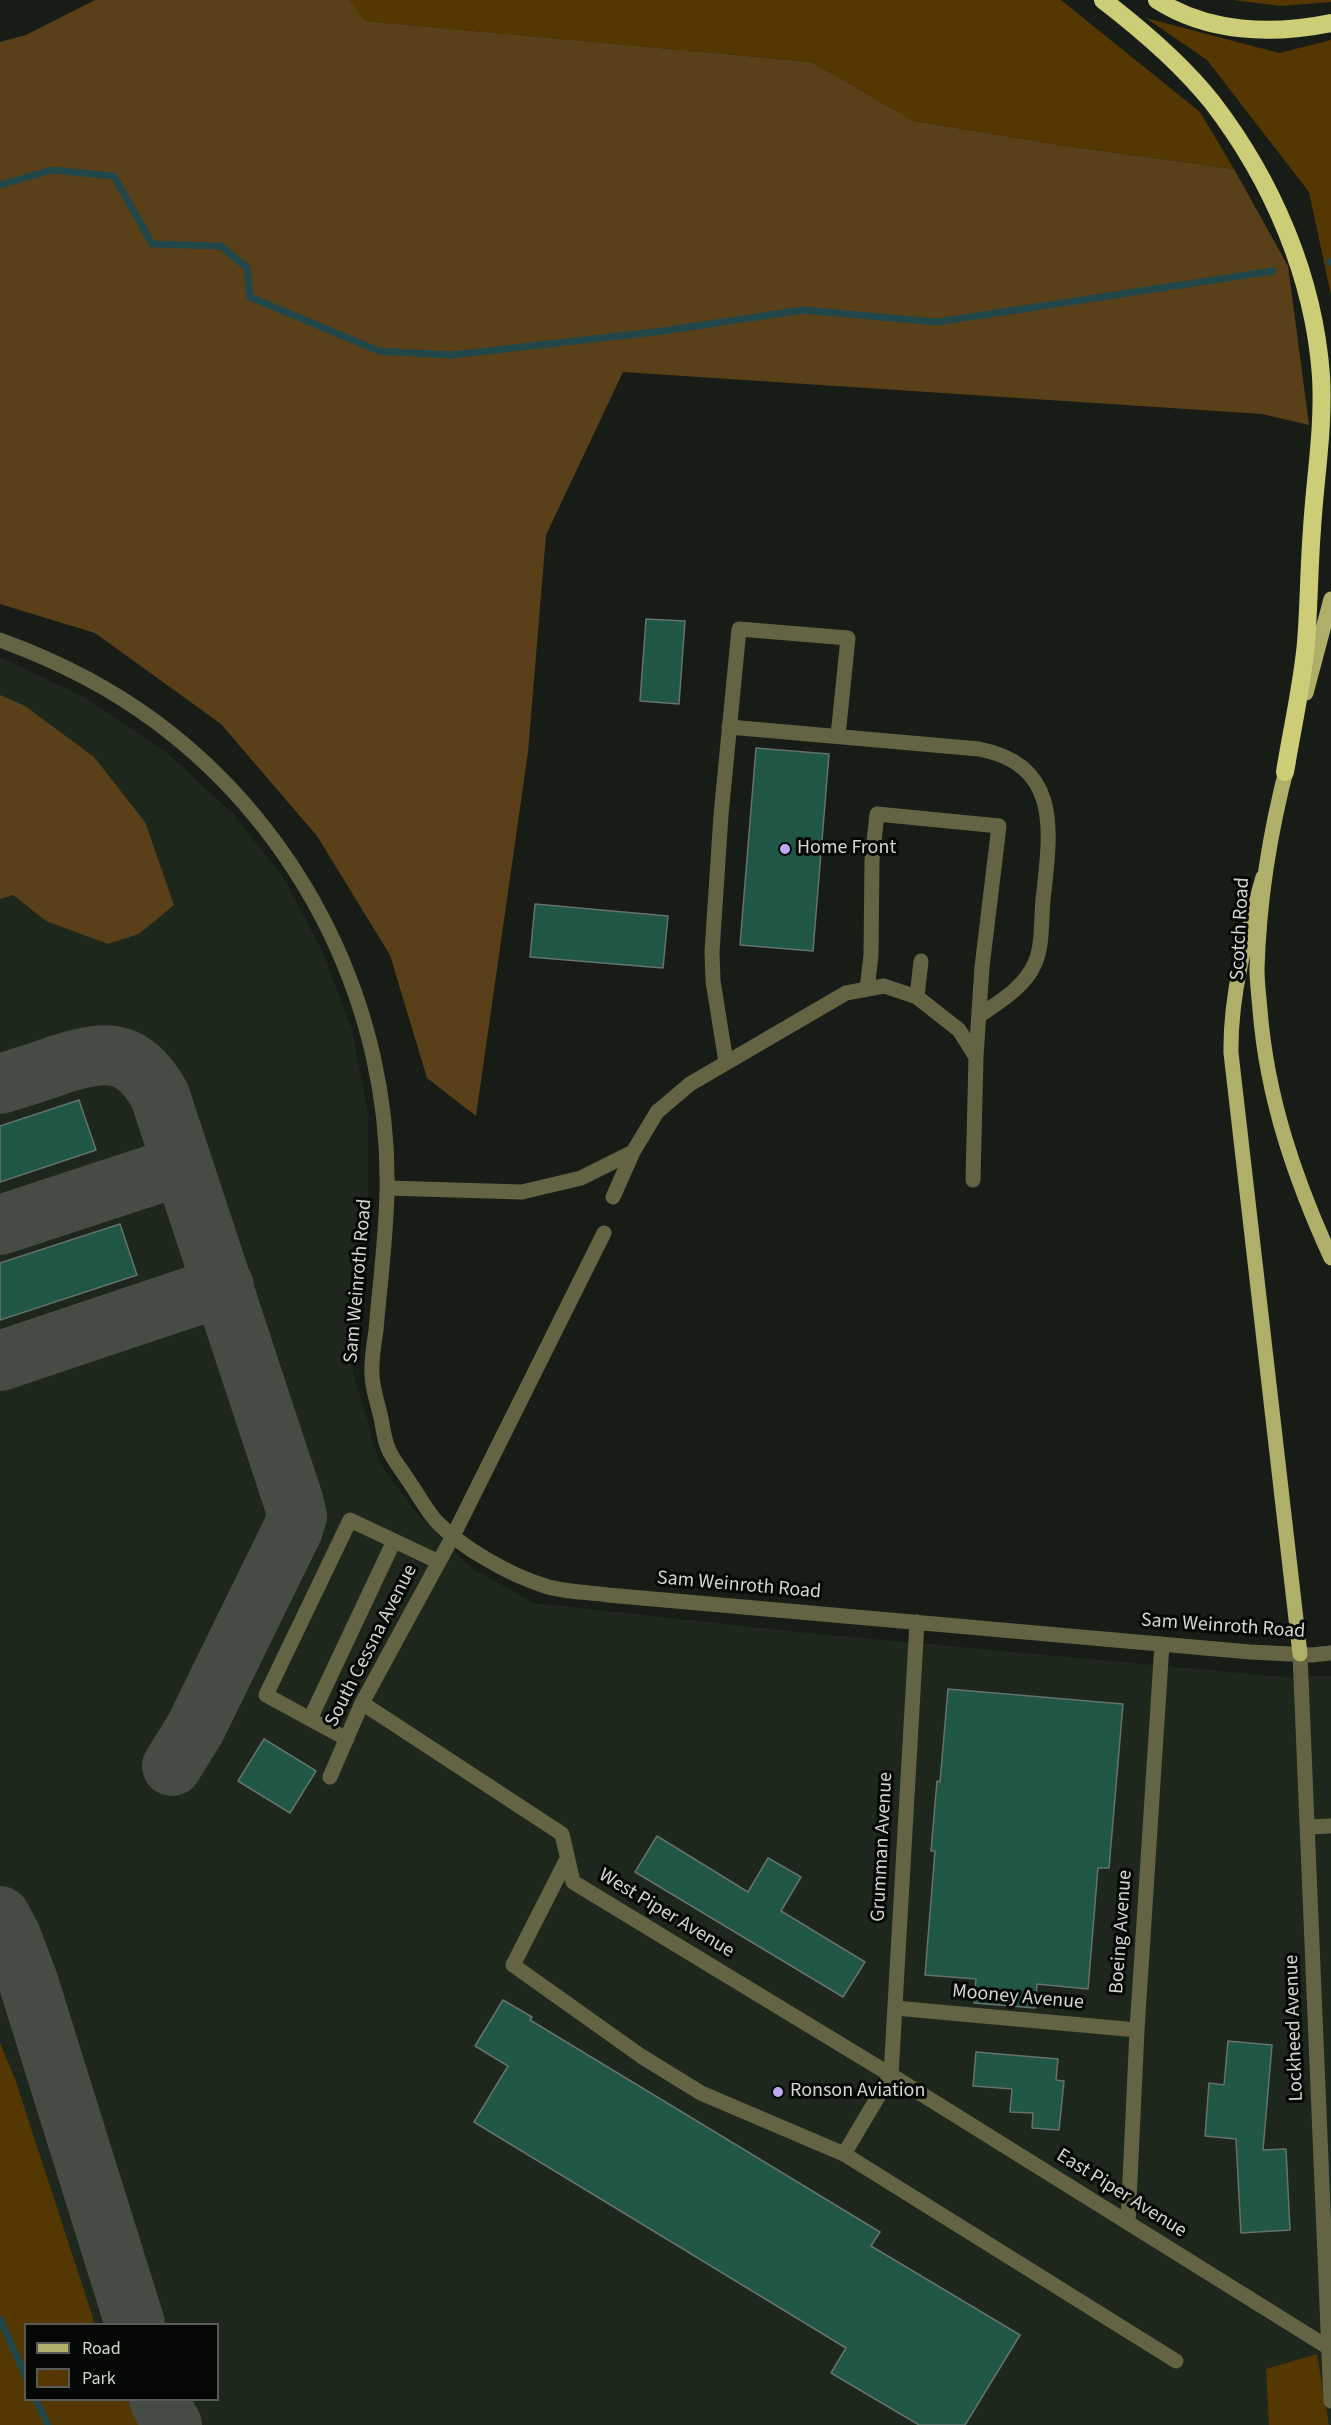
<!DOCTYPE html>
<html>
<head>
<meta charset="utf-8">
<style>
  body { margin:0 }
  #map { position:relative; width:1331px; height:2425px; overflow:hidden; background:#171d16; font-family:"Source Sans 3",sans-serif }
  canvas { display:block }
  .legend { position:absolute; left:24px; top:2323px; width:195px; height:78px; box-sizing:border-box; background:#050704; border:2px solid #575a56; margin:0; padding:8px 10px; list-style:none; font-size:18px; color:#d2d6d1 }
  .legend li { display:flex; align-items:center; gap:12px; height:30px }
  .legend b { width:30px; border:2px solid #575a56 }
</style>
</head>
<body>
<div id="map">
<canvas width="1331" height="2425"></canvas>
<ul class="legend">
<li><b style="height:8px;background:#b0af69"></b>Road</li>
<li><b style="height:16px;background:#543701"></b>Park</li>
</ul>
</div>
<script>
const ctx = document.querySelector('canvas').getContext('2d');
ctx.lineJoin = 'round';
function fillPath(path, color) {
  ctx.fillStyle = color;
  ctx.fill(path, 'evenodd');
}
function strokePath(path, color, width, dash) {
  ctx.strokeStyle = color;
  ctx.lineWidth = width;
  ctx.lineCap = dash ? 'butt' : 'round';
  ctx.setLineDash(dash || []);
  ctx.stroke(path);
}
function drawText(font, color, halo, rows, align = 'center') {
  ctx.font = font + ' "Source Sans 3",sans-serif';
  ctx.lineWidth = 6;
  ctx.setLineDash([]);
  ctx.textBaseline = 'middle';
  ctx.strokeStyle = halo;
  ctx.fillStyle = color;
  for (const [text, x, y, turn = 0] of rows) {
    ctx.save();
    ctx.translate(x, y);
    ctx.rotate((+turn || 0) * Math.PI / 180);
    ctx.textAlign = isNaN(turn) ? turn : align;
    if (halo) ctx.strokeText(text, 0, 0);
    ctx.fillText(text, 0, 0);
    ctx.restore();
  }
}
fillPath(new Path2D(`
  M0 657 84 697 167 753 231 812 283 877 321 949 352 1029 368 1114V1210L353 1371 379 1462 415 1511 471 1568 534 1603 798 1632 1284 1677 1331 1676V2425H0ZM26 2324H218V2400H26Z`), '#1d271b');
fillPath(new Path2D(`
  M350 0H1061L1200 112 1234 169 1060 145 914 121 812 62 364 21Z
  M1233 0H1331V2L1281 6Z
  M1146 18 1279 53 1331 40V295L1309 192 1207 60Z
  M0 2043 15 2079 95 2324H26V2400H128L145 2425H0Z
  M1317 2354 1329 2425H1269L1266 2369Z`), '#543701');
fillPath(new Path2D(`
  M95 0H350L365 21 812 62 914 121 1060 145 1234 169 1288 266 1309 425 1262 414 623 372 546 535 528 752 476 1116 427 1078 390 955 317 836 221 724 95 633 0 604V42L26 35Z
  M0 695 25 706 94 757 145 822 174 905 139 934 108 944 46 921 13 895 0 899Z`), '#594018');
strokePath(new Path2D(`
  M0 185 52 170 114 176 152 244 221 246 247 268 250 297 379 351 452 355 663 331 803 310 937 322 1273 271
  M1330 262H1331
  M0 2319 26 2377
  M36 2400 48 2425`), '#21474a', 7);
strokePath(new Path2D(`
  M0 1084C19 1078 39 1072 58 1065 106 1050 133 1047 160 1096L294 1503 297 1516 293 1529 195 1729 172 1766
  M0 1225 183 1165
  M0 1361 224 1286
  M0 1916 11 1936 28 1981 135 2324
  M159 2400 172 2425`), '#464b44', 60);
const building = new Path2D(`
  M646 619 685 621 679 704 640 701Z
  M756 748 829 754 813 951 740 945Z
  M535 904 668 916 663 968 530 957Z
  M79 1100 96 1150 0 1182V1126Z
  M120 1224 137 1275 0 1320V1263Z
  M948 1689 1123 1704 1109 1868H1098L1088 1989 1037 1984 1035 2008 974 2003 976 1979 925 1975 935 1851H931L937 1781 940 1782Z
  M264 1739 316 1771 290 1813 238 1781Z
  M657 1836 748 1892 768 1858 801 1877 781 1911 865 1962 843 1997 635 1872Z
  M503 2000 532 2017 530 2020 880 2232 871 2246 1020 2335 965 2425H919L831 2373 846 2348 474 2122 508 2066 475 2046Z
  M1228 2041 1272 2045 1263 2150 1286 2149 1290 2230 1241 2233 1236 2139 1205 2136 1209 2083 1224 2085Z
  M976 2052 1058 2059 1056 2080 1064 2081 1059 2130 1032 2128 1033 2113 1010 2112 1012 2089 973 2086Z`);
fillPath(building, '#1f5646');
strokePath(building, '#66726d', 1.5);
strokePath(new Path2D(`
  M0 640C55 660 109 687 156 722 303 831 391 1009 387 1192 386 1238 380 1284 376 1330 374 1345 371 1360 372 1374 372 1388 378 1404 381 1418 383 1427 384 1439 388 1448 392 1459 402 1470 408 1480 418 1494 426 1510 437 1522 462 1548 510 1575 545 1586 564 1592 588 1592 608 1595L1250 1652 1312 1655 1331 1653
  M729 727 979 749C1063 765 1050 834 1043 900 1041 919 1043 945 1035 963 1025 987 999 1002 979 1016
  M867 989 871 955 872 860 877 814 999 826 982 967 976 1057
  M917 997 921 961
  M726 1062 713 981 712 952 721 815 739 629 848 638 838 736
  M387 1188 522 1192 581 1178 633 1152
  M613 1197 633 1152 657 1112 690 1084 846 993 884 986 917 997 959 1030 976 1057 973 1180
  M394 1541 310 1719 266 1695 350 1520 439 1562
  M1300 1654 1331 2401
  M362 1703 562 1834 573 1882 891 2075 1329 2348
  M310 1719 347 1739
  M330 1777 362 1703 453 1536 604 1233
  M1307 1827 1331 1826
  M567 1859 513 1965 641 2056 701 2093 844 2154 891 2075 917 1622
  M895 2008 1137 2030
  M844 2154 1176 2361
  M1128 2223 1137 2030 1162 1644`), '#646444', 15);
strokePath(new Path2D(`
  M1306 693 1331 599
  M1288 763C1270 831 1259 899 1257 969 1257 983 1259 997 1260 1010 1267 1098 1295 1179 1331 1258
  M1263 877C1247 934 1230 993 1231 1053L1300 1654`), '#b0af69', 15);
strokePath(new Path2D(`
  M1103 0C1142 30 1181 63 1212 102 1272 180 1314 277 1321 376 1324 428 1315 478 1312 529 1309 567 1309 605 1306 643 1302 686 1292 729 1285 772
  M1157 0C1208 33 1272 35 1331 23`), '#cecd77', 18);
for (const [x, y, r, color] of [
  [785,849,6,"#bcaaf5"],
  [778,2092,6,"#bcaaf5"]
]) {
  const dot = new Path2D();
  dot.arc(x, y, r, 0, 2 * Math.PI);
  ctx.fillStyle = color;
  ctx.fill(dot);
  strokePath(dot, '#050704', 2);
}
drawText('20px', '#d2d6d1', '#050704', [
  ["Home Front",797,849],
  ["Ronson Aviation",790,2092]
], 'left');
drawText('20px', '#d2d6d1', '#050704', [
  ["Scotch Road",1241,929,-87],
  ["Sam Weinroth Road",359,1281,-85],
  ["Sam Weinroth Road",739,1586,5],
  ["Sam Weinroth Road",1223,1627,4],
  ["South Cessna Avenue",372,1646,-63],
  ["Grumman Avenue",883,1847,-87],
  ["West Piper Avenue",666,1914,31],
  ["Boeing Avenue",1122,1932,-86],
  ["Mooney Avenue",1018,1998,5],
  ["Lockheed Avenue",1295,2028,-92],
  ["East Piper Avenue",1121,2194,32]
]);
</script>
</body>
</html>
